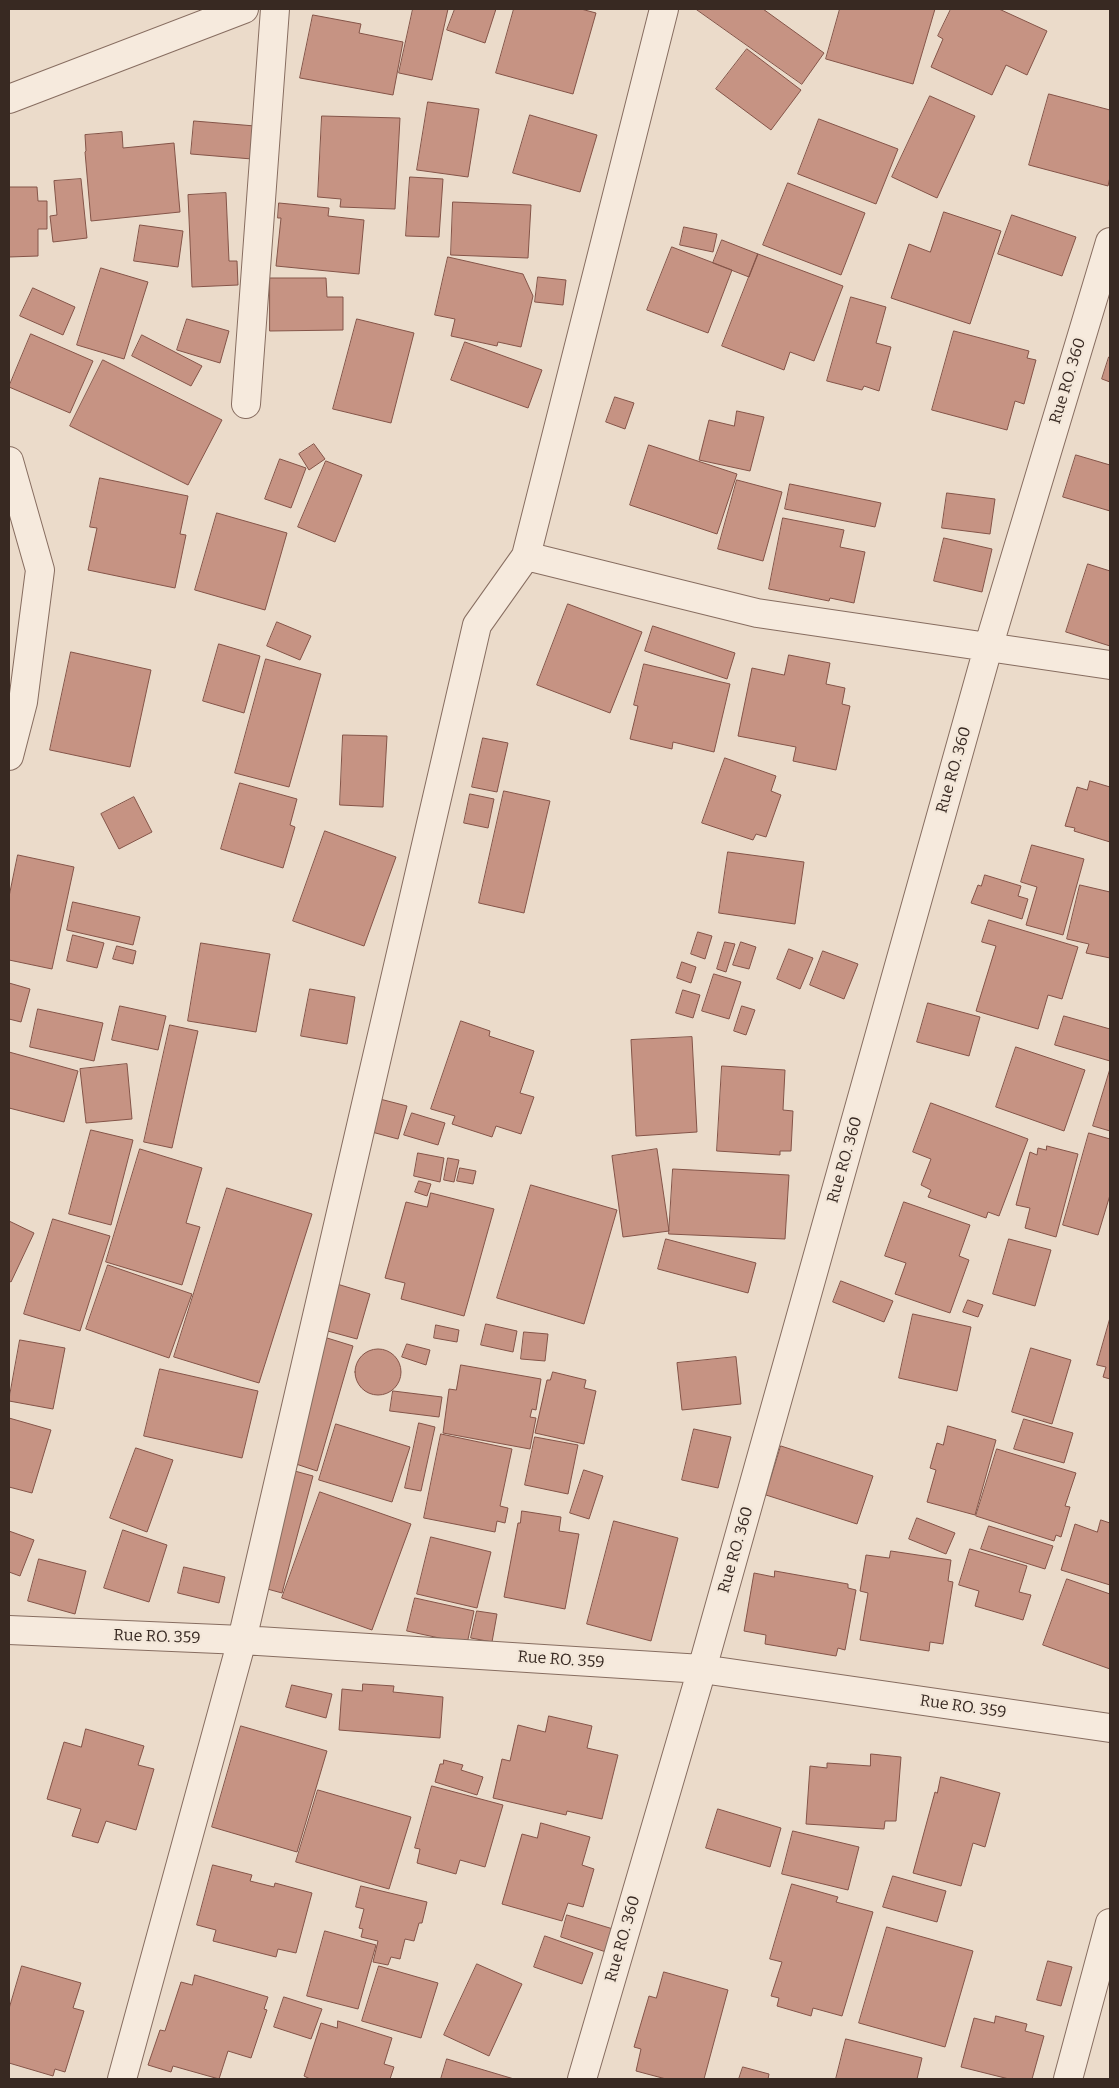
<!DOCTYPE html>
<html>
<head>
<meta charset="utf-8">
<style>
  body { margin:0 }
  #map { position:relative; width:1119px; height:2088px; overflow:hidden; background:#ebdbca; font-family:Bitter,serif }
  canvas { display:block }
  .frame { position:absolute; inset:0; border:10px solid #382922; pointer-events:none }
</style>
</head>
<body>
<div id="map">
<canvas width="1119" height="2088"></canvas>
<div class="frame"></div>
</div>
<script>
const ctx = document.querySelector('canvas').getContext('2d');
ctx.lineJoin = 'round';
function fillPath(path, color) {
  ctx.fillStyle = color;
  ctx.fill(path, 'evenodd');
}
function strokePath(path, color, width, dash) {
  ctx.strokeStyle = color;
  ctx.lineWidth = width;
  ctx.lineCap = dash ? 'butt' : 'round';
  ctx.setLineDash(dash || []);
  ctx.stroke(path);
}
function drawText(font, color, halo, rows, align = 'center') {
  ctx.font = font + ' Bitter,serif';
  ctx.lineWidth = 4.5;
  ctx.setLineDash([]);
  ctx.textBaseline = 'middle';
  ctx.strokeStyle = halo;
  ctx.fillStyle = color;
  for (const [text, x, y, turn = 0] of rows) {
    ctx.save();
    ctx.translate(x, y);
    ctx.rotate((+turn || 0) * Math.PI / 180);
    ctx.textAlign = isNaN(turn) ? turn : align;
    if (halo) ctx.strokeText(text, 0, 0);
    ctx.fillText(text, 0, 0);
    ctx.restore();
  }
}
const building = new Path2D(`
  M413 9H448L432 80 399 73Z
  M455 9H496L485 43 447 30Z
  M514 9H581L596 13 573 94 496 73Z
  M696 9H763L824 53 802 84Z
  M840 9H935L913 84 826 59Z
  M951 9H999L1047 31 1027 75 1006 65 992 95 931 67 943 39 938 36Z
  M313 15 361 24 359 33 403 42 393 95 300 78Z
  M747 49 801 90 771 130 716 89Z
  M1049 94 1110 110V177L1108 186 1029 165Z
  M930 96 975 116 937 198 892 177Z
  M428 102 479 109 468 177 417 170Z
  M530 115 597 135 580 192 513 173Z
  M322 116 400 118 395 209 340 207 341 199 318 197Z
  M819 119 898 149 876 204 798 174Z
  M194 121 255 126 252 159 191 154Z
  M122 132 123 148 174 143 180 212 91 221 85 152 86 151 85 135Z
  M410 177 443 179 439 237 406 236Z
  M81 179 87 238 53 242 50 216 57 215 54 181Z
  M788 183 865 213 841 275 763 245Z
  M9 187H37L38 201H47V229H38V256L9 257Z
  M226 193 229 261H237L238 285 192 287 188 195Z
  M453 202 531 205 528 258 451 255Z
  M279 203 329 208 328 216 364 220 359 274 276 266 281 218H278Z
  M944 212 1001 231 970 324 891 298 909 244 930 252Z
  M1012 215 1076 237 1062 276 998 254Z
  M140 225 183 231 178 267 134 261Z
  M684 227 717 234 713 252 680 245Z
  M722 240 758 254 749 277 713 263Z
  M672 247 732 270 708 333 647 310Z
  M758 254 843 286 814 361 790 352 784 370 722 346Z
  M448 257 523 274 533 296 521 347 498 342 497 346 451 336 455 319 435 315Z
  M101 268 148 282 124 359 77 345Z
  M538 277 566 280 563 305 535 302Z
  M270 278H326L327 297H343V330L270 331Z
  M33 288 75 307 63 335 20 316Z
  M851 297 886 307 876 343 891 347 879 391 864 386 862 390 827 381Z
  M187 319 229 331 220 363 177 350Z
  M357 319 414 333 391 423 333 409Z
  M954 331 1029 351 1027 358 1036 360 1024 404 1015 401 1007 430 932 410Z
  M31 334 93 361 70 413 9 387Z
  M142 335 202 366 191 386 132 356Z
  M465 342 542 370 528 408 451 380Z
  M1109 357H1110V382L1102 379Z
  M103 360 222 420 188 485 70 426Z
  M615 397 634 403 625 429 606 422Z
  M737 411 764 417 750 471 699 460 709 420 734 426Z
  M314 444 325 459 309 470 299 454Z
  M649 445 737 474 717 534 630 505Z
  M1076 455 1110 465V511L1063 497Z
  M280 459 306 468 291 508 265 499Z
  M326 461 362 475 335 542 298 527Z
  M100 478 188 496 180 534 186 535 175 588 88 570 97 528 90 527Z
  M737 480 782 492 763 561 718 549Z
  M790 484 881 503 875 527 785 509Z
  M947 493 995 499 990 534 942 528Z
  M217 513 287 533 265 610 195 590Z
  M783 518 844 530 840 547 865 552 854 603 830 598 829 601 769 589Z
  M944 538 992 549 982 592 934 581Z
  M1088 564 1110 571V646L1066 632Z
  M568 604 642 632 610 713 537 685Z
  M277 622 311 636 300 660 267 646Z
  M653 626 735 653 727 679 645 651Z
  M219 644 260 656 244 713 203 701Z
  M71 652 151 670 130 767 50 750Z
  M789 655 830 663 826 684 845 688 842 704 850 706 836 770 793 761 796 747 738 736 752 668 784 675Z
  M266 659 321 674 289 787 235 773Z
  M644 664 730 684 714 752 673 742 672 749 630 739 638 706 634 705Z
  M343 735 387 736 383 807 340 805Z
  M483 738 508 743 497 792 472 787Z
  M725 758 776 776 771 791 781 795 766 837 756 834 753 840 702 823Z
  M1090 781 1110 787V842L1074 831 1075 828 1065 826 1077 787 1087 790Z
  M240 783 297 799 290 825 295 827 283 868 221 849Z
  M504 791 550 801 524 913 479 903Z
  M470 794 494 799 488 828 464 823Z
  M134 797 152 832 119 849 101 814Z
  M325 831 396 857 364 946 293 921Z
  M1032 845 1084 859 1063 935 1026 925 1037 887 1021 882Z
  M728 852 804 862 795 924 719 913Z
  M18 855 74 867 52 969 9 960V897Z
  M985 875 1021 886 1018 896 1028 899 1022 919 971 903 978 885 981 886Z
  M1080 885 1110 892V958L1086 953 1089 944 1067 939Z
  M73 902 140 917 133 945 67 930Z
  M989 920 1078 947 1062 999 1048 995 1038 1029 976 1011 996 946 982 942Z
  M698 932 712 936 705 959 691 954Z
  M73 935 104 943 97 968 67 961Z
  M725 942 735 944 726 972 717 969Z
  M741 942 756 947 749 969 733 965Z
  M201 943 270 954 256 1032 188 1021Z
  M117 946 136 951 133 964 113 959Z
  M789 949 813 958 800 989 777 979Z
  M823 951 858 964 844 999 810 985Z
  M682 962 696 967 691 983 677 978Z
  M714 974 741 982 729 1019 702 1011Z
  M9 983 30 989 21 1022 9 1019Z
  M310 989 355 997 347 1044 301 1036Z
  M683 990 700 995 693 1018 676 1013Z
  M928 1003 980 1017 969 1056 917 1042Z
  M120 1006 166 1016 158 1050 112 1040Z
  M742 1006 755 1010 746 1035 734 1031Z
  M38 1009 103 1023 94 1061 30 1047Z
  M1064 1016 1110 1029V1061L1055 1045Z
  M461 1021 490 1031 489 1036 534 1051 520 1093 534 1097 521 1134 496 1126 492 1137 452 1124 455 1116 431 1109Z
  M170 1025 198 1031 172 1148 144 1142Z
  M692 1037 697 1132 636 1136 631 1040Z
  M1016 1047 1085 1070 1064 1131 996 1107Z
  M9 1052 78 1071 64 1122 9 1108Z
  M127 1064 132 1119 86 1123 80 1069Z
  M722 1066 785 1070 783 1110 793 1111 791 1151H780V1155L717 1151Z
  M1110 1069V1131L1093 1126Z
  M376 1098 407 1106 398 1139 368 1131Z
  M931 1103 1028 1139 999 1216 988 1212 986 1218 928 1197 931 1190 921 1185 931 1159 913 1152Z
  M412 1113 445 1123 438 1145 404 1135Z
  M91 1130 133 1140 111 1225 69 1214Z
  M1089 1133 1110 1139V1195L1098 1235 1063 1225Z
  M1047 1146 1078 1154 1056 1237 1025 1228 1030 1208 1016 1205 1030 1152 1037 1155 1038 1148 1046 1150Z
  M140 1149 202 1168 186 1223 200 1227 182 1285 106 1262Z
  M657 1149 669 1231 623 1237 612 1156Z
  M418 1153 444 1158 440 1182 414 1176Z
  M448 1158 459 1160 454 1182 444 1180Z
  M460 1168 476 1171 473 1184 457 1181Z
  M673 1169 789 1175 785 1239 669 1234Z
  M419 1181 431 1184 427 1196 415 1192Z
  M531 1185 617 1210 584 1324 497 1298Z
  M227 1188 312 1214 259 1383 174 1357Z
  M431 1193 494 1209 464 1316 401 1299 405 1283 385 1278 406 1202 427 1207Z
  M904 1202 970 1225 959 1256 969 1260 950 1313 895 1294 906 1263 885 1256Z
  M53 1219 110 1236 80 1331 24 1314Z
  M9 1221 34 1233 11 1282 9 1281Z
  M666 1239 756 1263 748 1293 658 1269Z
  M1009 1239 1051 1250 1035 1306 993 1294Z
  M108 1265 192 1294 169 1358 86 1329Z
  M841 1281 893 1301 884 1322 833 1302Z
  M337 1284 370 1294 357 1339 324 1330Z
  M968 1300 983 1305 978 1317 963 1312Z
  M913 1314 971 1327 957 1391 899 1378Z
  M1110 1318V1379L1103 1377 1106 1367 1097 1365Z
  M486 1324 517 1331 513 1352 481 1345Z
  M436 1325 459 1330 457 1342 434 1338Z
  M524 1332 548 1334 545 1361 521 1359Z
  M327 1338 353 1346 317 1471 290 1462Z
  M20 1340 65 1348 53 1409 9 1401Z
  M407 1344 430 1350 426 1365 402 1357Z
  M1031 1348 1071 1360 1052 1424 1012 1412Z
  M355 1372a23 23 0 1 1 46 0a23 23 0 1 1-46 0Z
  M736 1357 741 1404 682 1410 677 1363Z
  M461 1365 541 1379 536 1410 532 1409 530 1417 536 1418 530 1449 443 1433 449 1389 456 1390Z
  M160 1369 258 1391 242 1458 144 1436Z
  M553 1372 586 1380 584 1388 596 1391 584 1444 535 1433 547 1380H550Z
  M393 1391 442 1397 439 1417 390 1411Z
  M9 1418 51 1430 32 1493 9 1487Z
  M1024 1419 1073 1433 1064 1463 1014 1449Z
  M419 1423 435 1427 421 1491 405 1488Z
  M336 1424 410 1447 392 1502 319 1480Z
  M948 1426 996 1440 975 1515 927 1502 936 1470 930 1468 937 1443 943 1445Z
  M694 1429 731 1437 718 1488 682 1480Z
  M441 1434 512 1449 500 1506 508 1508 505 1523 497 1521 495 1532 424 1518Z
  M535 1437 578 1445 568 1494 525 1485Z
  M781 1446 873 1476 857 1524 766 1495Z
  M136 1448 173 1460 147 1532 110 1518Z
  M997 1449 1076 1473 1065 1506 1070 1507 1061 1537 1056 1535 1054 1541 976 1516Z
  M291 1470 313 1476 282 1593 260 1587Z
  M584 1470 603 1476 589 1519 570 1513Z
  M320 1492 411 1524 372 1630 282 1598Z
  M522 1511 561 1517 559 1531 579 1534 565 1609 504 1597 518 1523H520Z
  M917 1518 955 1533 946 1554 909 1539Z
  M1101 1520 1110 1523V1585L1061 1570 1075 1524 1097 1532Z
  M614 1521 678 1538 651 1641 587 1624Z
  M989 1526 1053 1546 1045 1569 981 1549Z
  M123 1530 167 1545 149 1602 104 1588Z
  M9 1531 34 1540 20 1576 9 1572Z
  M431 1537 491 1552 477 1608 417 1594Z
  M970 1549 1027 1566 1019 1592 1031 1595 1023 1620 975 1606 979 1591 959 1585Z
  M891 1551 951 1560 948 1581 953 1582 943 1644 930 1642 929 1651 860 1640 868 1593 860 1591 866 1555 889 1558Z
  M39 1559 86 1571 75 1614 28 1601Z
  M184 1567 225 1577 219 1603 178 1593Z
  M775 1571 848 1584V1588L856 1590 845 1650 838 1648 836 1656 765 1644 766 1635 744 1631 754 1573 774 1577Z
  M1067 1579 1110 1594V1669L1043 1645Z
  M415 1598 474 1611 467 1644 407 1631Z
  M477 1611 497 1614 492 1642 471 1638Z
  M363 1684 394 1686 393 1692 443 1697 440 1738 339 1730 342 1689 362 1691Z
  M292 1685 332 1694 326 1718 286 1707Z
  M549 1716 592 1726 587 1748 618 1755 602 1819 567 1811 566 1815 493 1798 502 1759 510 1761 518 1725 545 1732Z
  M241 1726 327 1751 297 1852 212 1827Z
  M86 1729 144 1746 138 1765 154 1769 136 1830 106 1821 98 1843 72 1836 81 1809 47 1799 64 1742 81 1747Z
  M871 1754 901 1757 896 1821H885L884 1829 806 1824 810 1766 827 1768V1763L870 1766Z
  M444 1760 463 1765 461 1770 483 1777 477 1795 435 1782 440 1764H443Z
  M941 1777 1000 1793 985 1847 973 1843 961 1886 913 1873 935 1792 937 1793Z
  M432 1786 503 1805 485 1867 460 1860 456 1874 417 1863 420 1849 415 1848Z
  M318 1790 411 1817 389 1889 296 1862Z
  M718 1809 781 1828 770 1867 706 1848Z
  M541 1823 590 1837 582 1865 594 1869 583 1907 568 1903 562 1921 502 1904 522 1834 537 1838Z
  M793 1831 859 1847 848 1890 782 1874Z
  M213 1865 252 1875 250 1881 274 1887 275 1883 312 1893 296 1953 278 1949 276 1957 213 1941 216 1930 197 1925Z
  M893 1876 946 1891 937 1922 883 1907Z
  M792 1884 838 1897 836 1902 873 1912 842 2016 813 2008 811 2016 777 2006 779 1998 771 1996 782 1962 770 1959Z
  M361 1886 427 1902 422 1923H419L414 1941 405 1939 400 1959 391 1957 388 1965 373 1962 378 1941 361 1937 363 1929 359 1928 364 1909 356 1907Z
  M567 1915 613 1929 606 1952 561 1937Z
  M887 1927 973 1951 945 2047 859 2023Z
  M325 1931 376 1945 358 2009 307 1996Z
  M545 1936 593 1953 582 1984 534 1967Z
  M1048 1961 1072 1967 1061 2006 1037 2000Z
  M477 1964 522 1984 489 2056 444 2035Z
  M22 1966 81 1983 73 2008 84 2011 65 2072 55 2069 53 2076 9 2063V2009Z
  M379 1966 438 1983 421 2038 362 2021Z
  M664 1972 728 1990 704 2079H666L636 2071 641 2049 634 2047 649 1996 656 1998Z
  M195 1975 268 1997 264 2009 267 2010 251 2058 228 2051 219 2079 173 2066 171 2072 148 2065 160 2030 165 2031 181 1982 192 1985Z
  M284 1997 322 2009 311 2039 274 2027Z
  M996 2016 1027 2024 1025 2031 1044 2036 1032 2079H1009L961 2067 974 2018 994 2023Z
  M338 2021 392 2038 384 2064 394 2067 390 2079H310L304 2076 321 2023 337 2028Z
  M846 2039 922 2058 917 2079H836Z
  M447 2059 514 2079H441Z
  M743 2067 769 2074 768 2079H739Z`);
fillPath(building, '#c69383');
strokePath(building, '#845448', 1);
const minor = new Path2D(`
  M9 99 244 9
  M246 404 275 9
  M9 461 40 570 23 702 9 756
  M526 556 757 613 1110 665
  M9 1630 242 1640 702 1669 1110 1728
  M122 2079 242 1640 477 625 526 556 664 9
  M582 2079 702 1669 988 648 1110 242
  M1068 2079 1110 1923`);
strokePath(minor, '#876d60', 30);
strokePath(minor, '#f6eadd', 28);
drawText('16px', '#382922', '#f3e7d9', [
  ["Rue RO. 360",1068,381,-73],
  ["Rue RO. 360",954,770,-74],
  ["Rue RO. 360",845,1160,-74],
  ["Rue RO. 360",736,1550,-74],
  ["Rue RO. 359",157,1637,2],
  ["Rue RO. 359",561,1660,4],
  ["Rue RO. 359",963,1707,8],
  ["Rue RO. 360",623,1939,-74]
]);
</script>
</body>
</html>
